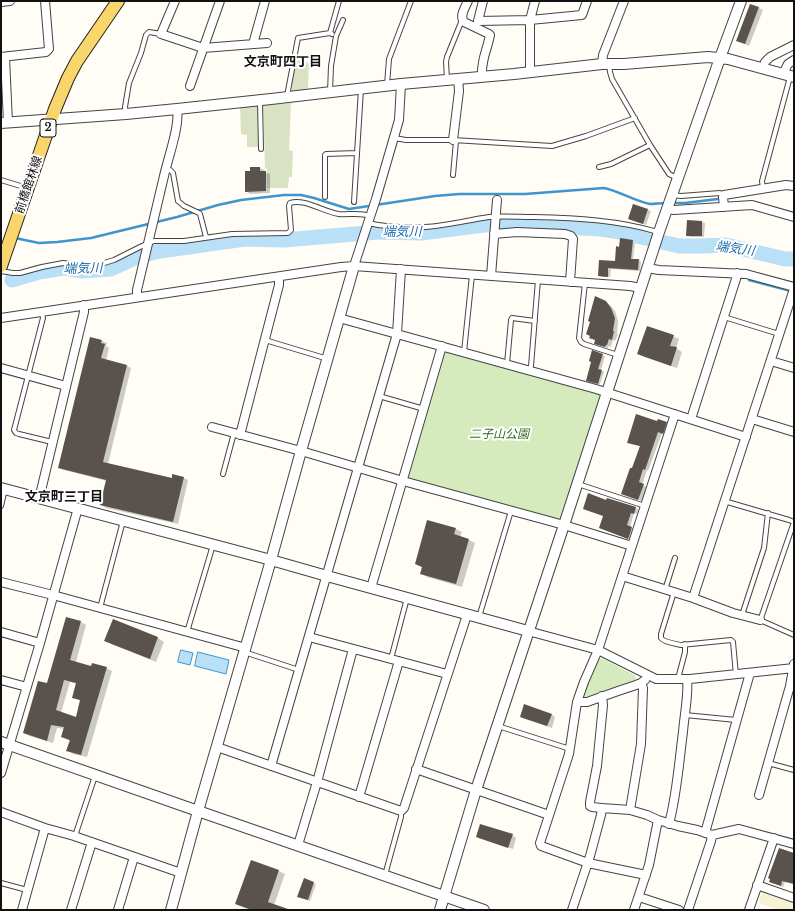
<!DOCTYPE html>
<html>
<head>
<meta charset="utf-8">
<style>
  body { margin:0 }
  #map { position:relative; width:795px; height:911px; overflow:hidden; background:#fffdf5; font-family:"Libre Baskerville",serif }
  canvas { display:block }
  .frame { position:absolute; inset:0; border:2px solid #111; pointer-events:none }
</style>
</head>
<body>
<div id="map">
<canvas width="795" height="911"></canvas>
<div class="frame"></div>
</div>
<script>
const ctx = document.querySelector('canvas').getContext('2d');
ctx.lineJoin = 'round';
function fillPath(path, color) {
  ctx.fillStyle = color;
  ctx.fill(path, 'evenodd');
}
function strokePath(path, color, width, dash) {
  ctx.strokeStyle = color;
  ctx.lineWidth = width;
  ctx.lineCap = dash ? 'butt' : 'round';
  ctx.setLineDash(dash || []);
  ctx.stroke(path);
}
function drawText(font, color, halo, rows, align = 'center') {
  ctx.font = font + ' "Libre Baskerville","Noto Sans JP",serif';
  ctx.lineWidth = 4;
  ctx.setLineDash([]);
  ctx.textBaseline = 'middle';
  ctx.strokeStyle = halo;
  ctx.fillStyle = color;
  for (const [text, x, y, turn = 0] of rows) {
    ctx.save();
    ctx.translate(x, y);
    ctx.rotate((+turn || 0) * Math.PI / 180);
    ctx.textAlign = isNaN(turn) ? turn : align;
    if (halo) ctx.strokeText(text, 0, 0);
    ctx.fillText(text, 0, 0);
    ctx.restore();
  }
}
fillPath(new Path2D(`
  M766 889 794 899V910H778L759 903 762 892Z`), '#f6f3d4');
fillPath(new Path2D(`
  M442 346 607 392 564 525 403 481Z
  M602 658 636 676 635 680 585 697 583 694 598 660Z`), '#d5ebbd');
fillPath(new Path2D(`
  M296 60 309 63 308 89 291 91Z
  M291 103 289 150 293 151 292 177H289L288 188H267V169L265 168 263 105Z
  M259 106V147H247V135L241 134 240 107Z`), '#d9e3c4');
const water = new Path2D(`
  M181 650 193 653 190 665 178 662Z
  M198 652 229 660 226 674 195 666Z`);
fillPath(water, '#b9e0f7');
strokePath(water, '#3f96cf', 1);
fillPath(new Path2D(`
  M759 8 763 10 749 46 737 40Z
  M260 168 264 170V172L270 174V193L250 194 246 191 251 172Z
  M634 205 651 211 646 225 632 220Z
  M702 222 705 223 704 237H690L687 235Z
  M633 241 635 242 633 260H639L641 262 640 271 611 269 610 277H602L599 275 600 261 616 262 620 248Z
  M596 297 610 305 615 311 618 321 617 334H618L615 341 613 340 611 347 609 346 608 348 599 345 596 340 590 338 591 322Z
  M673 336 679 339 676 348 682 352 677 368 644 357 638 354Z
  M102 341 107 343 106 346 109 348 106 361 127 366 131 368 108 464 172 479 184 478 188 480 178 524 106 508 101 505 107 481 64 470 59 468Z
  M602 355 605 356 601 370 604 372 600 384 590 382Z
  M658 422 666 423 670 425 666 435 662 433 648 471 647 470 642 485 647 487 642 501 622 494 633 470 641 447 628 442Z
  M607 499 638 509 637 514 634 513 630 527 634 529 631 539 623 537 604 516Z
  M428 521 456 529 462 532 460 537 469 540 475 543 462 587 427 577 421 573 423 568 416 564Z
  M114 620 158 638 164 642 156 662 111 644Z
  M81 622 86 625 76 662 91 667 106 668 112 671 87 757 73 754 67 750 70 741 62 737 65 729 57 728 53 743 30 736 24 733 47 684ZM70 682 77 684 73 697 81 701 76 718 61 713Z
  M551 714 555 717 552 728 525 719 521 717Z
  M512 835 516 838 513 849 481 839 477 837Z
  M794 854V884L785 882 783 887 773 883Z
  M251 862 279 871 285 874 274 905 288 910H251L242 907 236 904Z
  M314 883 316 884 310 901 301 898Z`), '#0003');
strokePath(new Path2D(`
  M671 203H685L718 199
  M15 238 39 243 57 242 91 238 177 217 218 205 241 200 284 195H301L314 198 349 209 435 196 459 194H525L604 188C619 191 634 201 650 204 655 204 661 203 666 203
  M749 280 791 291`), '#3f96cf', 2.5);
strokePath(new Path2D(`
  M12 280 39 272 64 268 82 271 111 269 139 256 160 251 245 239 284 240 378 232 421 233 484 225 507 224 601 229 620 232 679 246H701L726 245 785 259H794`), '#b9e0f7', 15);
fillPath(new Path2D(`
  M750 4 759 7 745 44 736 41Z
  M250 167H260V171H266V191L245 192V171H250Z
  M633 204 648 209 643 224 628 219Z
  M687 220 702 221V236H686Z
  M620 238 633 240 631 259H639L638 270 608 268V277L598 276 599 260 615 261 616 246 619 247Z
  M595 296 606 301 611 308 615 318 613 331H614L612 340 609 339 607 345H606L605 347 594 344 595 340 589 338 590 336 586 334 590 322 588 321Z
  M647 326 674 335 670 346 677 347 671 366 637 354Z
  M90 337 102 340 101 343 105 344 101 358 127 365 103 462 172 478V474L184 477 173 522 100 505 106 480 58 468Z
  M592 350 603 354 598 369 602 370 598 384 586 381 591 362 589 361Z
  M636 414 657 421 658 419 667 422 663 434 658 432 645 470 643 469 639 482 644 484 638 500 621 494 630 468H632L640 446 627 443Z
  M588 493 606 500 607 498 636 507 634 514 631 513 627 525 632 527 628 539 599 528 603 516 583 509Z
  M427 520 456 528 454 534 469 539 456 584 420 574 422 567 415 564Z
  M66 617 81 621 70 660 91 666 92 663 107 667 81 755 66 751 70 740 61 737 64 727 51 725 47 741 23 733 38 681 47 683ZM64 680 76 683 72 698 80 700 76 717 56 710Z
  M113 619 158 637 150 659 104 641Z
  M524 704 552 714 547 726 520 717Z
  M480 824 513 834 508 848 476 837Z
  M779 848 794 853V884L782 881 781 886 769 882 770 879 768 878Z
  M251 860 279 870 268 902 288 909V910H252L235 904Z
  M304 878 314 882 308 900 297 897Z`), '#5a524d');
const service = new Path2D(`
  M332 34 330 33 339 1
  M609 64 610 72 612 79 650 145 669 174 677 178
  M447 79 446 62 447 57 462 20
  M387 85 389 59 411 1
  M330 92 331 66 336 36 343 20
  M287 96 298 38 330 33
  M260 101 261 149
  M126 114 125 107 129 83 141 53 146 35 149 32 161 34
  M394 138 406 140H453L552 146 586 136 635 118
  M599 167 611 164 650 145
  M166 169 170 170 173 173 178 201 184 206 199 213 200 214 206 237
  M453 175 456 141
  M1 180 27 188
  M763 188 762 181 790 77
  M672 195 681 196 720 193 723 196
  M325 197V155L326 154 357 153
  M354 202 361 89
  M368 223C386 227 406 228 425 227 446 226 468 220 489 217 504 216 519 217 534 217 576 218 618 220 658 232
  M1 271 13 273H20L42 267 63 263 89 266 101 264 114 260 142 246 154 241H184L232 234 288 233 291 230 289 206 290 203C304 198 324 212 339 214 349 215 360 212 370 216
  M585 283 579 338 581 342 584 344 618 355
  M42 312 43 318 14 430 16 433 19 434 52 442
  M724 317 779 334
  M265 340 328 359
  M464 352 472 275
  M507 364 511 320 512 318 535 321
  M529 370 531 366 538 280
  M379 396 424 409
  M223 474 234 433
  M578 484 645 506
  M724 501 789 520 794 522
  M1 506 5 489
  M794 522 761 618 760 620 794 635
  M665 590 675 558
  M674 592 661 634C661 635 661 636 661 638 663 642 677 644 681 645L731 640 733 642 736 675
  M100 608 123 521
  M742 615 764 548 768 513
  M479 617 511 511
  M187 632 213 545
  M244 652 299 670
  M391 659 407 598
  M679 679V675L685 652V644
  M685 715 736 720
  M498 726 570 749
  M768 763 794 770
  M75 836 95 776
  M385 875 401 817V811
  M1 883 27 890`);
const minor = new Path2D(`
  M175 1 161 34 203 48 267 43
  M468 1C465 8 459 16 464 22L489 34 490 35C487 51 481 59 482 76
  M483 1 478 21 530 20 582 15 587 1
  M1 2 10 1
  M253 44 265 1
  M1 57 46 52 49 49 45 1
  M5 57 8 123
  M602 64 603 55 624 1
  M763 68 765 62 770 57 794 45
  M530 72V20L535 1
  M783 74 788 64 794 60
  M190 86 220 1
  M453 140 459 91 458 78
  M724 207 723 197 724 195 786 185 794 186
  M667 209 674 210 752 205 794 217
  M494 234 517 232 565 234 571 236 573 239 570 282
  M354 266 368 223 376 199 399 120 401 84
  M647 268 659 270 746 274 794 287
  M491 276 497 200
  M137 297V290C146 252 155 214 164 176 168 158 180 126 177 109
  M1 318 341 267 354 266 630 286 641 288
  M339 318 596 389 746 437
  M771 361 794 368
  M1 368 66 386
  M691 419 736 279 737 273
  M752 419 794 432
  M212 427 301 451 403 481 564 525 632 546
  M240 435 279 285V277
  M39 499 84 312V305
  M622 576 693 598 733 613 760 620
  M1 582 53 595 246 648
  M371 588 442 346
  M693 598 794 289
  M528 631 598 650 656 679H690L794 668
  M1 632 40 643
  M309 637 447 674
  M1 680 27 687
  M602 696 603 705 597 766 590 802V806L592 807 602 808 630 810 647 815 658 820 678 826 697 830 712 835 739 829 794 844
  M577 702H587L618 691 636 685 641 683 645 680
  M217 747 401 811 404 808 467 615
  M271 766 397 334 401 269
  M416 769 549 815
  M1 773 40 643 78 508
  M759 795 790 686 794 664
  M359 797 399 661
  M630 810 641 744 643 688 641 683
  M1 812 45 828 74 836 181 873
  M669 824C677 794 679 762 683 732 684 717 689 693 687 679
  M705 833 750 673
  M298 845 317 782 353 649
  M646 875 588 863 544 847 541 846 540 843 569 754 577 702 584 682 598 650 675 414
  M757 885 794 898
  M639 897 679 910
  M22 910 45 828
  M71 910 92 842
  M118 910 134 857
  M572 910 590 856 601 815 602 808
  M634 910 649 865 658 820
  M688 910 711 841 712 835
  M749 910 774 838`);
const tertiary = new Path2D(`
  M1 123 126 114 177 109 271 99 401 84 514 74 602 64H624L708 57 728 59 794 77
  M354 266 301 451 271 560 198 811 484 910
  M1 488 271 560 327 576 528 631
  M1 742 198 811 171 910
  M440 910 476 790 564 525 659 232 720 58 741 1`);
const primary = new Path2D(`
  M1 266 55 109 68 78 77 61 118 1`);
strokePath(service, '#444', 6);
strokePath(minor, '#444', 10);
strokePath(tertiary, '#444', 12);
strokePath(primary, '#222', 14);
strokePath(service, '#fff', 4);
strokePath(minor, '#fff', 8);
strokePath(tertiary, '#fff', 10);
strokePath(primary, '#f9d66b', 12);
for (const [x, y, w] of [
  [48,128,16]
]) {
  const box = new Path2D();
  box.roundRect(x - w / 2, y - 9, w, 18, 3);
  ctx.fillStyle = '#fff';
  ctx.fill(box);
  strokePath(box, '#111', 1);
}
drawText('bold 11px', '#111', null, [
  ["2",48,128]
]);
drawText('12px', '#111', '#fff', [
  ["前橋館林線",29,185,-71]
]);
drawText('italic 12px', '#2f6b1f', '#fff', [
  ["二子山公園",499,435]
]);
drawText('bold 13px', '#111', '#fff', [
  ["文京町四丁目",283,62],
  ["文京町三丁目",64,497]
]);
drawText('italic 13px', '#1768a6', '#fff', [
  ["端気川",402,232],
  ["端気川",735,249,8],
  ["端気川",83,269,-1]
]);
</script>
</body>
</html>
